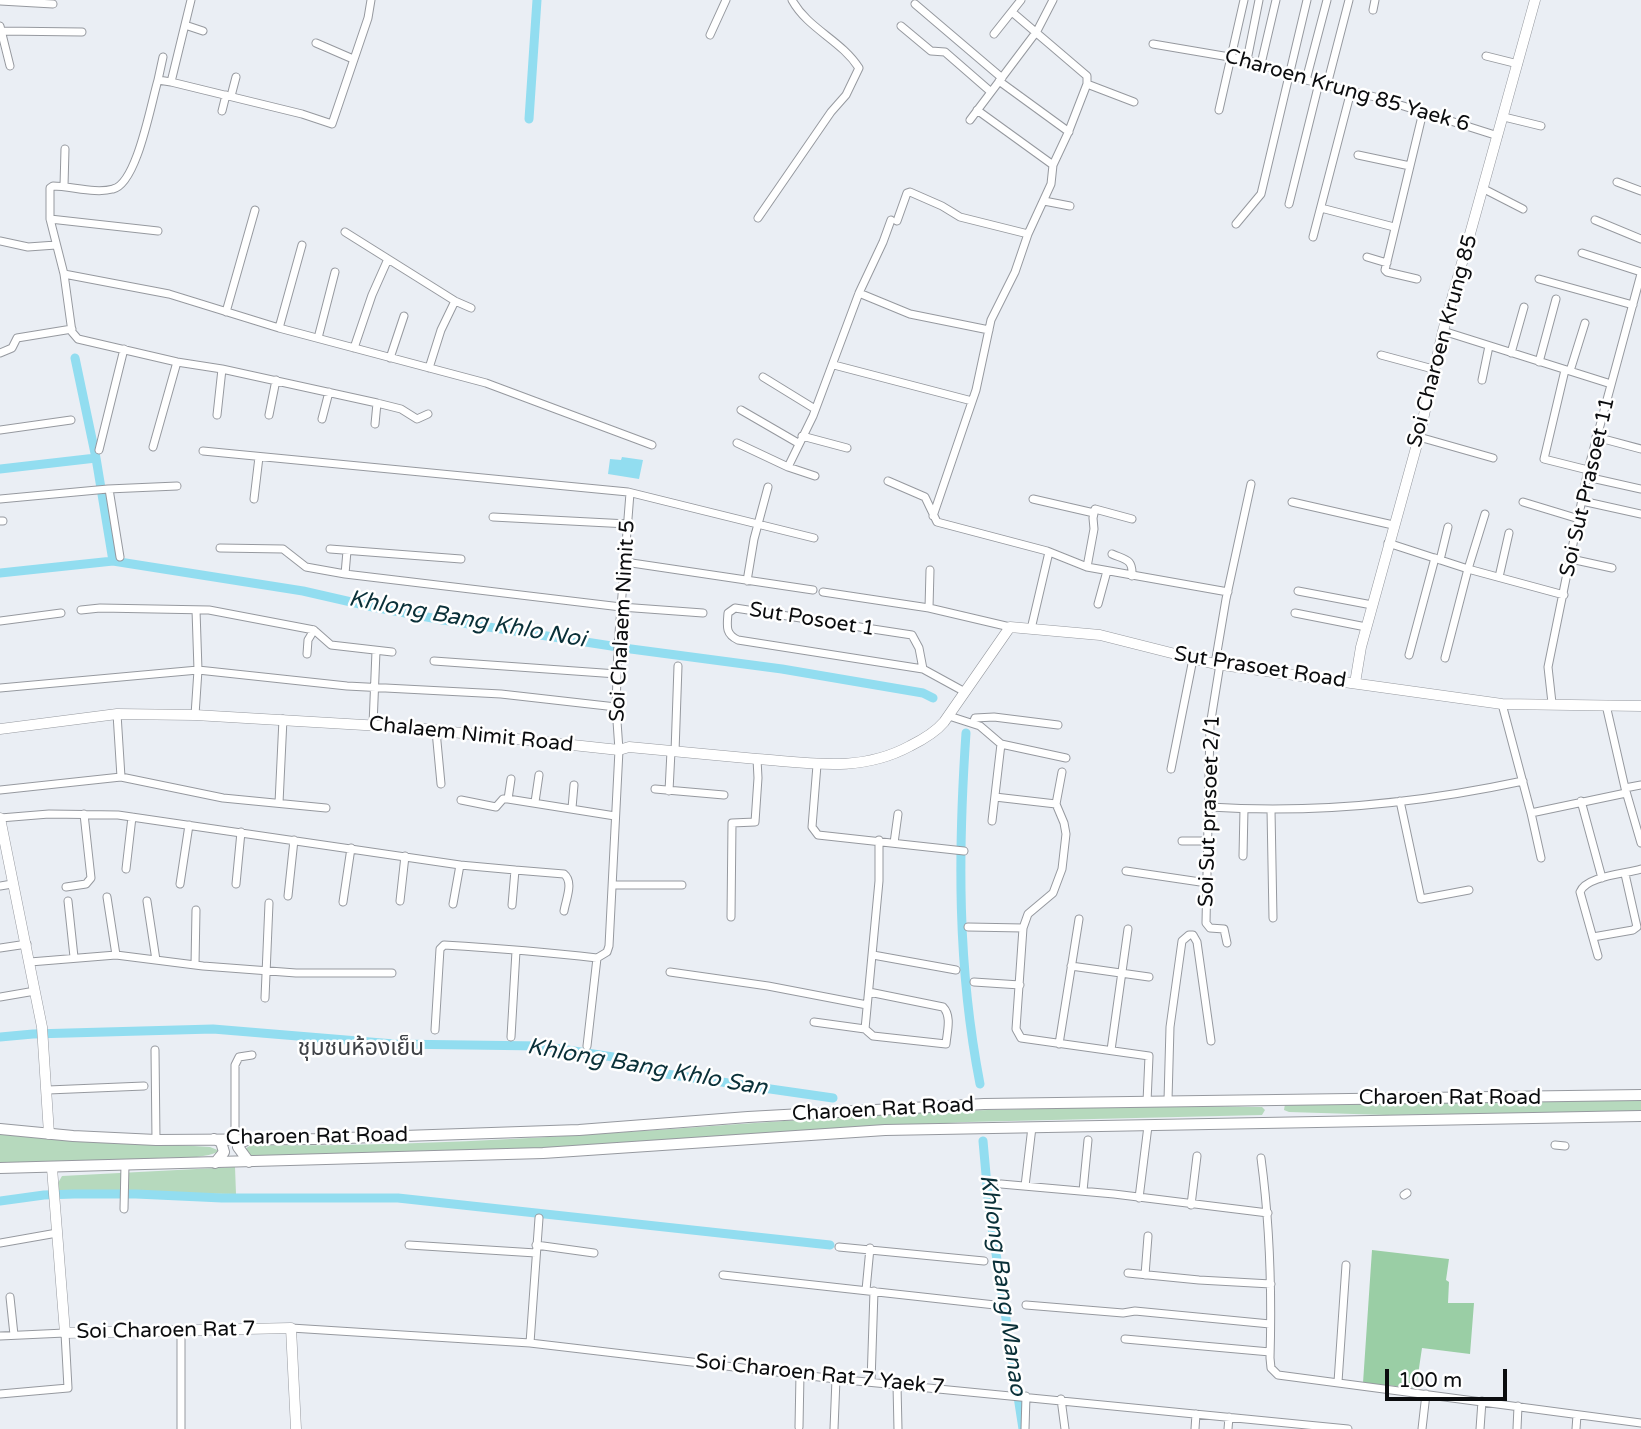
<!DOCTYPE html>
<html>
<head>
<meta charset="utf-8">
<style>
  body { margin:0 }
  #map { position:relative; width:1641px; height:1429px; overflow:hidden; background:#eaeef4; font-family:"Varela Round",sans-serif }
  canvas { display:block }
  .scale { position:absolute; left:1385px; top:1369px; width:122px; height:32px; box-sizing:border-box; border:4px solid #0b0c0e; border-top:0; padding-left:9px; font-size:21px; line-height:24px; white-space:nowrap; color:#0b0c0e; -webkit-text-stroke:5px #fff; paint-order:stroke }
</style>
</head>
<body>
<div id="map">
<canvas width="1641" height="1429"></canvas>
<div class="scale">100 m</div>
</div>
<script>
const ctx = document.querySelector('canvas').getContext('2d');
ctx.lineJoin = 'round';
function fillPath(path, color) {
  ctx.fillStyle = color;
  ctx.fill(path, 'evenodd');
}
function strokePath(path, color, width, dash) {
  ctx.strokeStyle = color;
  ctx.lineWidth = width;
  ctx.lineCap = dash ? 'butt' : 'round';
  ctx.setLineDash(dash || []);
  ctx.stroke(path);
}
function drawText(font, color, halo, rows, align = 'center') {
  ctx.font = font + ' "Varela Round","Noto Sans Thai",sans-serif';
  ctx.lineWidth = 5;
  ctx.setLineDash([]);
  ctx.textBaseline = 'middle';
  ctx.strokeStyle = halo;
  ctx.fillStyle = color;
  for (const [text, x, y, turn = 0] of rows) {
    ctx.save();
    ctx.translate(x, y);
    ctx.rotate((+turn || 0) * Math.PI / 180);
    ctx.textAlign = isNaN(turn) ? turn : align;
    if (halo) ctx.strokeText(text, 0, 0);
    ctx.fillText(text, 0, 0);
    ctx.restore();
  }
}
fillPath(new Path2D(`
  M1641 1100V1112L1386 1115 1289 1112 1284 1110 1285 1104Z
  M1186 1106 1262 1107 1265 1110 1262 1115 968 1122 869 1127 562 1148 262 1157 252 1156 242 1151 251 1145C448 1148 645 1130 842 1117 957 1109 1072 1108 1186 1106Z
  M0 1134 210 1147 220 1151C201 1160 177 1157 156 1158 104 1161 52 1163 0 1162Z
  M235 1167 236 1194 58 1192V1183L62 1176Z`), '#b6d9bd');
fillPath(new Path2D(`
  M1372 1250 1449 1259 1446 1280 1449 1282 1448 1303H1474L1470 1354 1422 1348 1416 1388 1363 1383Z`), '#9acea5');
fillPath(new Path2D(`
  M622 457 643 460 639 479 608 474 610 459 621 460Z`), '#92ddf0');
strokePath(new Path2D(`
  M529 119 537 0
  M75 358 96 458 113 561
  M0 469 96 458
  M0 573 113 561 303 591 373 607 443 620 631 649 782 669 923 693 933 698
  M966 733C958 851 957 966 980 1084
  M0 1037 33 1034 213 1029 394 1044 541 1046 613 1057 666 1074 833 1098
  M983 1141 989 1208 1023 1429
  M0 1201 44 1195 74 1194H136L222 1198H398L830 1245`), '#92ddf0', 9);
const street = new Path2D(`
  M371 0 368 18 332 124 302 114 171 82 158 80C151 103 137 184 113 189 95 194 71 186 53 186L50 188V219L64 274 72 332 78 339 177 362 222 369 377 403 401 409 417 419 428 414
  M0 1 53 4
  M915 4 1002 78
  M1373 10 1375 0
  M1012 12 1087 76V84
  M185 25 203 31
  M0 26 10 66
  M901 26 931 51 945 52 991 92
  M1 31 82 32
  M994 34 1021 0
  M710 35 726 0
  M316 43 353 59
  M1153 44 1247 60 1306 80 1375 97 1498 136
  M1486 56 1518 64
  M1247 60 1259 0
  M1261 64 1276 0
  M158 80 163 57
  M1306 80 1327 0
  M999 81 1069 132
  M171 82 191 0
  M1327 85 1349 0
  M231 96 236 77
  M977 110 1053 165
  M1219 110 1244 0
  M222 111 226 95
  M1504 117 1541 126
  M970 120 1037 31 1053 0
  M1358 155 1410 166
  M1617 182 1641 191
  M64 186 65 149
  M1484 189 1523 209
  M1044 201 1070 206
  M1289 204 1319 83
  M1321 208 1394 227
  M758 218 831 112 846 95 859 68C841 40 808 29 792 0
  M50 219 158 231
  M1595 220 1641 239
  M897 221 907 193 910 192 942 206 960 217 1028 234
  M1236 224 1261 194 1307 0
  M345 232 455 301 471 308
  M1313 237 1351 91
  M0 241 28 247 56 245
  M1582 253 1641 272
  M1367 257 1387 263
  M64 274 169 294 279 328 486 383 652 445
  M1417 279 1387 272 1385 270 1423 112
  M1539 279 1633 305
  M859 293 910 314 989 330
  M226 312 255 210
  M279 328 302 245
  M1443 331 1611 384
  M318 338 335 272
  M354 348 372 295 388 259
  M0 353 12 348 17 338 72 329
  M1511 353 1524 307
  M1381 355 1433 369
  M390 358 404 316
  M1539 362 1556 299
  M834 365 972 401
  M429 368 441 330 455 301
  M1565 370 1544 459 1588 470
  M1570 371 1585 323
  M763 377 815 409
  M1482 380 1489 346
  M741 410 798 443
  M217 415 222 369
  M269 415 276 380
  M322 419 329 392
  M375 424 377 403
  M0 430 71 420
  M802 436 847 448
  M1419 437 1493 458
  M1596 437 1641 449
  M737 443 788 467 813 416 859 293 883 242 891 220
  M153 447 177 362
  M99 450 124 349
  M203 451 628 492 814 538
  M788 467 815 476
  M1587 477 1641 489
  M888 481 925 497 937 522 1047 551 1087 567 1228 592
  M109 489 120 557
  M0 499 108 489 177 486
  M254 499 259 457
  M1033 499 1094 513
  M1582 501 1641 514
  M1292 502 1393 525
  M1523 502 1579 519
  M933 516 976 390 991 320 1015 272 1028 234 1051 184 1053 165 1068 133 1087 84 1134 102
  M493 517 628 524
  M0 521H3
  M1388 543 1468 569 1564 595
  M220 548 283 549 306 567 345 574 621 607 703 613
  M330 549 461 559
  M1112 554C1126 560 1133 559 1132 576
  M1571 559 1612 568
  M1440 560 1448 527
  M625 562 813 590
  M1087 567 1094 529 1093 518 1095 509 1132 519
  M345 574 347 551
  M1499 577 1509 533
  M747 581 754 539 768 487
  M1298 591 1372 605
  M823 592 929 608 1010 627
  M1098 604 1107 571
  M929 608 930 570
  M81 610 100 608 209 610 314 630 331 645 392 652
  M1295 613 1366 627
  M0 621 61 613
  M1031 629 1049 552
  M307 654 308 640 314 630
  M1409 655 1435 558
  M1445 658 1468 569 1485 514
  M434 661 617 674
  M1215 664 1226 599 1251 484
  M1220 664 1210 726 1206 923 1210 928 1224 929 1227 943
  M923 669 919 648 912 635 735 608 728 613C727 626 725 634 738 640L923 669 965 692
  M0 688 198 670 347 686 501 694 616 707
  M1552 703 1548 667 1588 470 1641 274
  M1502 704 1531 813 1541 858
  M1606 705 1625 788 1641 843
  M117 714 121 777
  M195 715 198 670 196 610
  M949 716 980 726 1001 744
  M973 723 975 718 994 717 1058 725
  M373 725 376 651
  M436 731 441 784
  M675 752 678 666
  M817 765 812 827 818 835 964 851
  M1171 769 1193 659
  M1062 772 1056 804 1064 823 1066 834 1062 869 1053 893 1028 914 1023 928 1016 1029 1021 1038 1149 1056 1147 1102
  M1625 788 1641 785
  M655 789 724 795
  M0 790 121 777 223 798 326 808
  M669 791 671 751
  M995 797 1056 804
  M508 799 511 779
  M461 800 496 807 503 799H508L615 816
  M1400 801 1421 899 1469 890
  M1581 801 1602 878
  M535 802 539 775
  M279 803 283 719
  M1209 807C1314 814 1420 803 1523 781
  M572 808 574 785
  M1271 810 1273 918
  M1531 813 1626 793
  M0 818 49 814 118 815 460 865 515 870 512 905
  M992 821 1001 744 1066 758
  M1182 841H1208
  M894 843 898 814
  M1243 856 1244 809
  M126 869 132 817
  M515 870 564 874C574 882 566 899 564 911
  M1126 871 1207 883
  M180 884 189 825
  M236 884 241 832
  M613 885H682
  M0 886 12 884
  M66 887 86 884 91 878 84 814
  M288 896 294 840
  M107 897 116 955
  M68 901 74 957
  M147 901 156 960
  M400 901 405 856
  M343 902 351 848
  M453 904 460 865
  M731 917 732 823 755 822 758 778 757 759
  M968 927 1023 928
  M1593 937 1633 930 1637 927 1625 874
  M0 948 27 944
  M873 955 956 970
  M1598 956 1580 892C1586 876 1625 874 1641 869
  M30 962 116 955 203 966 296 973H392
  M195 965 196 910
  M1071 966 1149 977
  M670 972 768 986 867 1005
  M974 982 1020 985
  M869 992 943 1007C952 1016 947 1032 946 1044L873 1036 865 1029 879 881V840
  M0 997 35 991
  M265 998 269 903
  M814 1022 865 1029
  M435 1030 440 949 444 945C495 948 546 952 597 958
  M511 1037 516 951
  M1059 1044 1079 919
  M587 1046 597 958 607 952 609 946 619 750 616 707 618 646 630 493
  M155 1050 156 1140
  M1111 1050 1128 929
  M48 1090 144 1086
  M1168 1100 1170 1027 1182 941 1189 935H1193L1197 942 1211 1041
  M235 1140V1065L239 1057 252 1055
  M1555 1145 1565 1146
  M1261 1158C1270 1225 1272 1291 1270 1358L1271 1368 1278 1375 1641 1423
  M1001 1184 1114 1194 1268 1213
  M1025 1186 1032 1127
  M1083 1191 1088 1140
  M1404 1195 1407 1193
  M1139 1198 1148 1126
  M1191 1205 1197 1156
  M124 1209 125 1165
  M0 1243 57 1233
  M409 1245 536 1253
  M536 1245 594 1253
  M839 1247 984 1261
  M1128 1273 1199 1280 1271 1284
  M723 1275 995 1305
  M1145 1275 1148 1236
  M866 1290 870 1248
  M10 1297 14 1335
  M1026 1305 1123 1313 1135 1311 1270 1324
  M291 1328 530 1343 836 1379 1348 1429
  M181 1330V1429
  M0 1336 65 1333 68 1388 0 1394
  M1125 1339 1270 1352
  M530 1343 539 1218
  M871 1382 874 1291
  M1338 1382 1346 1265
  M897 1385 898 1429
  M1061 1399 1065 1429
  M799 1427 800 1374
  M834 1429 836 1379
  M1025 1429 1026 1396
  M1195 1429 1196 1414
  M1228 1429 1229 1417
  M1422 1429 1426 1394
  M1480 1429 1482 1401
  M1517 1429 1518 1406
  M1576 1429 1577 1415`);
const secondary = new Path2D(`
  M1355 683 1361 647 1419 437 1443 331 1535 0
  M0 729 117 714 195 715 415 728 619 750 629 747C672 751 715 755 757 759 811 763 860 773 910 746 922 740 935 733 944 722L1010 627 1100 635 1215 664 1502 704 1641 706
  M0 818 42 1027 49 1134
  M52 1168 65 1333 291 1328 296 1429`);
const primary = new Path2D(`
  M0 1129 73 1136 156 1140 316 1139 579 1130 748 1117 984 1104 1641 1095
  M214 1139 221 1142 224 1152 215 1163
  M247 1140 240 1143 238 1147 249 1162
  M0 1168 543 1153 885 1130 1641 1116`);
strokePath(street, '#96999f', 9);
strokePath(secondary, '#96999f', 11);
strokePath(primary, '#96999f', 12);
strokePath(street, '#fff', 7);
strokePath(secondary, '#fff', 10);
strokePath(primary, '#fff', 10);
drawText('21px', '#0b0c0e', '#fff', [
  ["Charoen Krung 85 Yaek 6",1347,91,16],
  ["Soi Charoen Krung 85",1443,341,-75],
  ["Soi Sut Prasoet 11",1588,487,-77],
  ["Sut Posoet 1",812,620,9],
  ["Soi Chalaem Nimit 5",623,621,-87],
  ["Sut Prasoet Road",1260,668,9],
  ["Chalaem Nimit Road",471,735,6],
  ["Soi Sut prasoet 2/1",1210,811,-88],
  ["Charoen Rat Road",1450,1098],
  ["Charoen Rat Road",883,1110,-3],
  ["Charoen Rat Road",317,1137,-1],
  ["Soi Charoen Rat 7",166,1331,-1],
  ["Soi Charoen Rat 7 Yaek 7",820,1375,6]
]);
drawText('italic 23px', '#0a3038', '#fff', [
  ["Khlong Bang Khlo Noi",467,620,10],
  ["Khlong Bang Khlo San",647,1068,10],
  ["Khlong Bang Manao",1002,1285,82]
]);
drawText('23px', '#3f4247', '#fff', [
  ["ชุมชนห้องเย็น",361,1049]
]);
</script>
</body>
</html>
